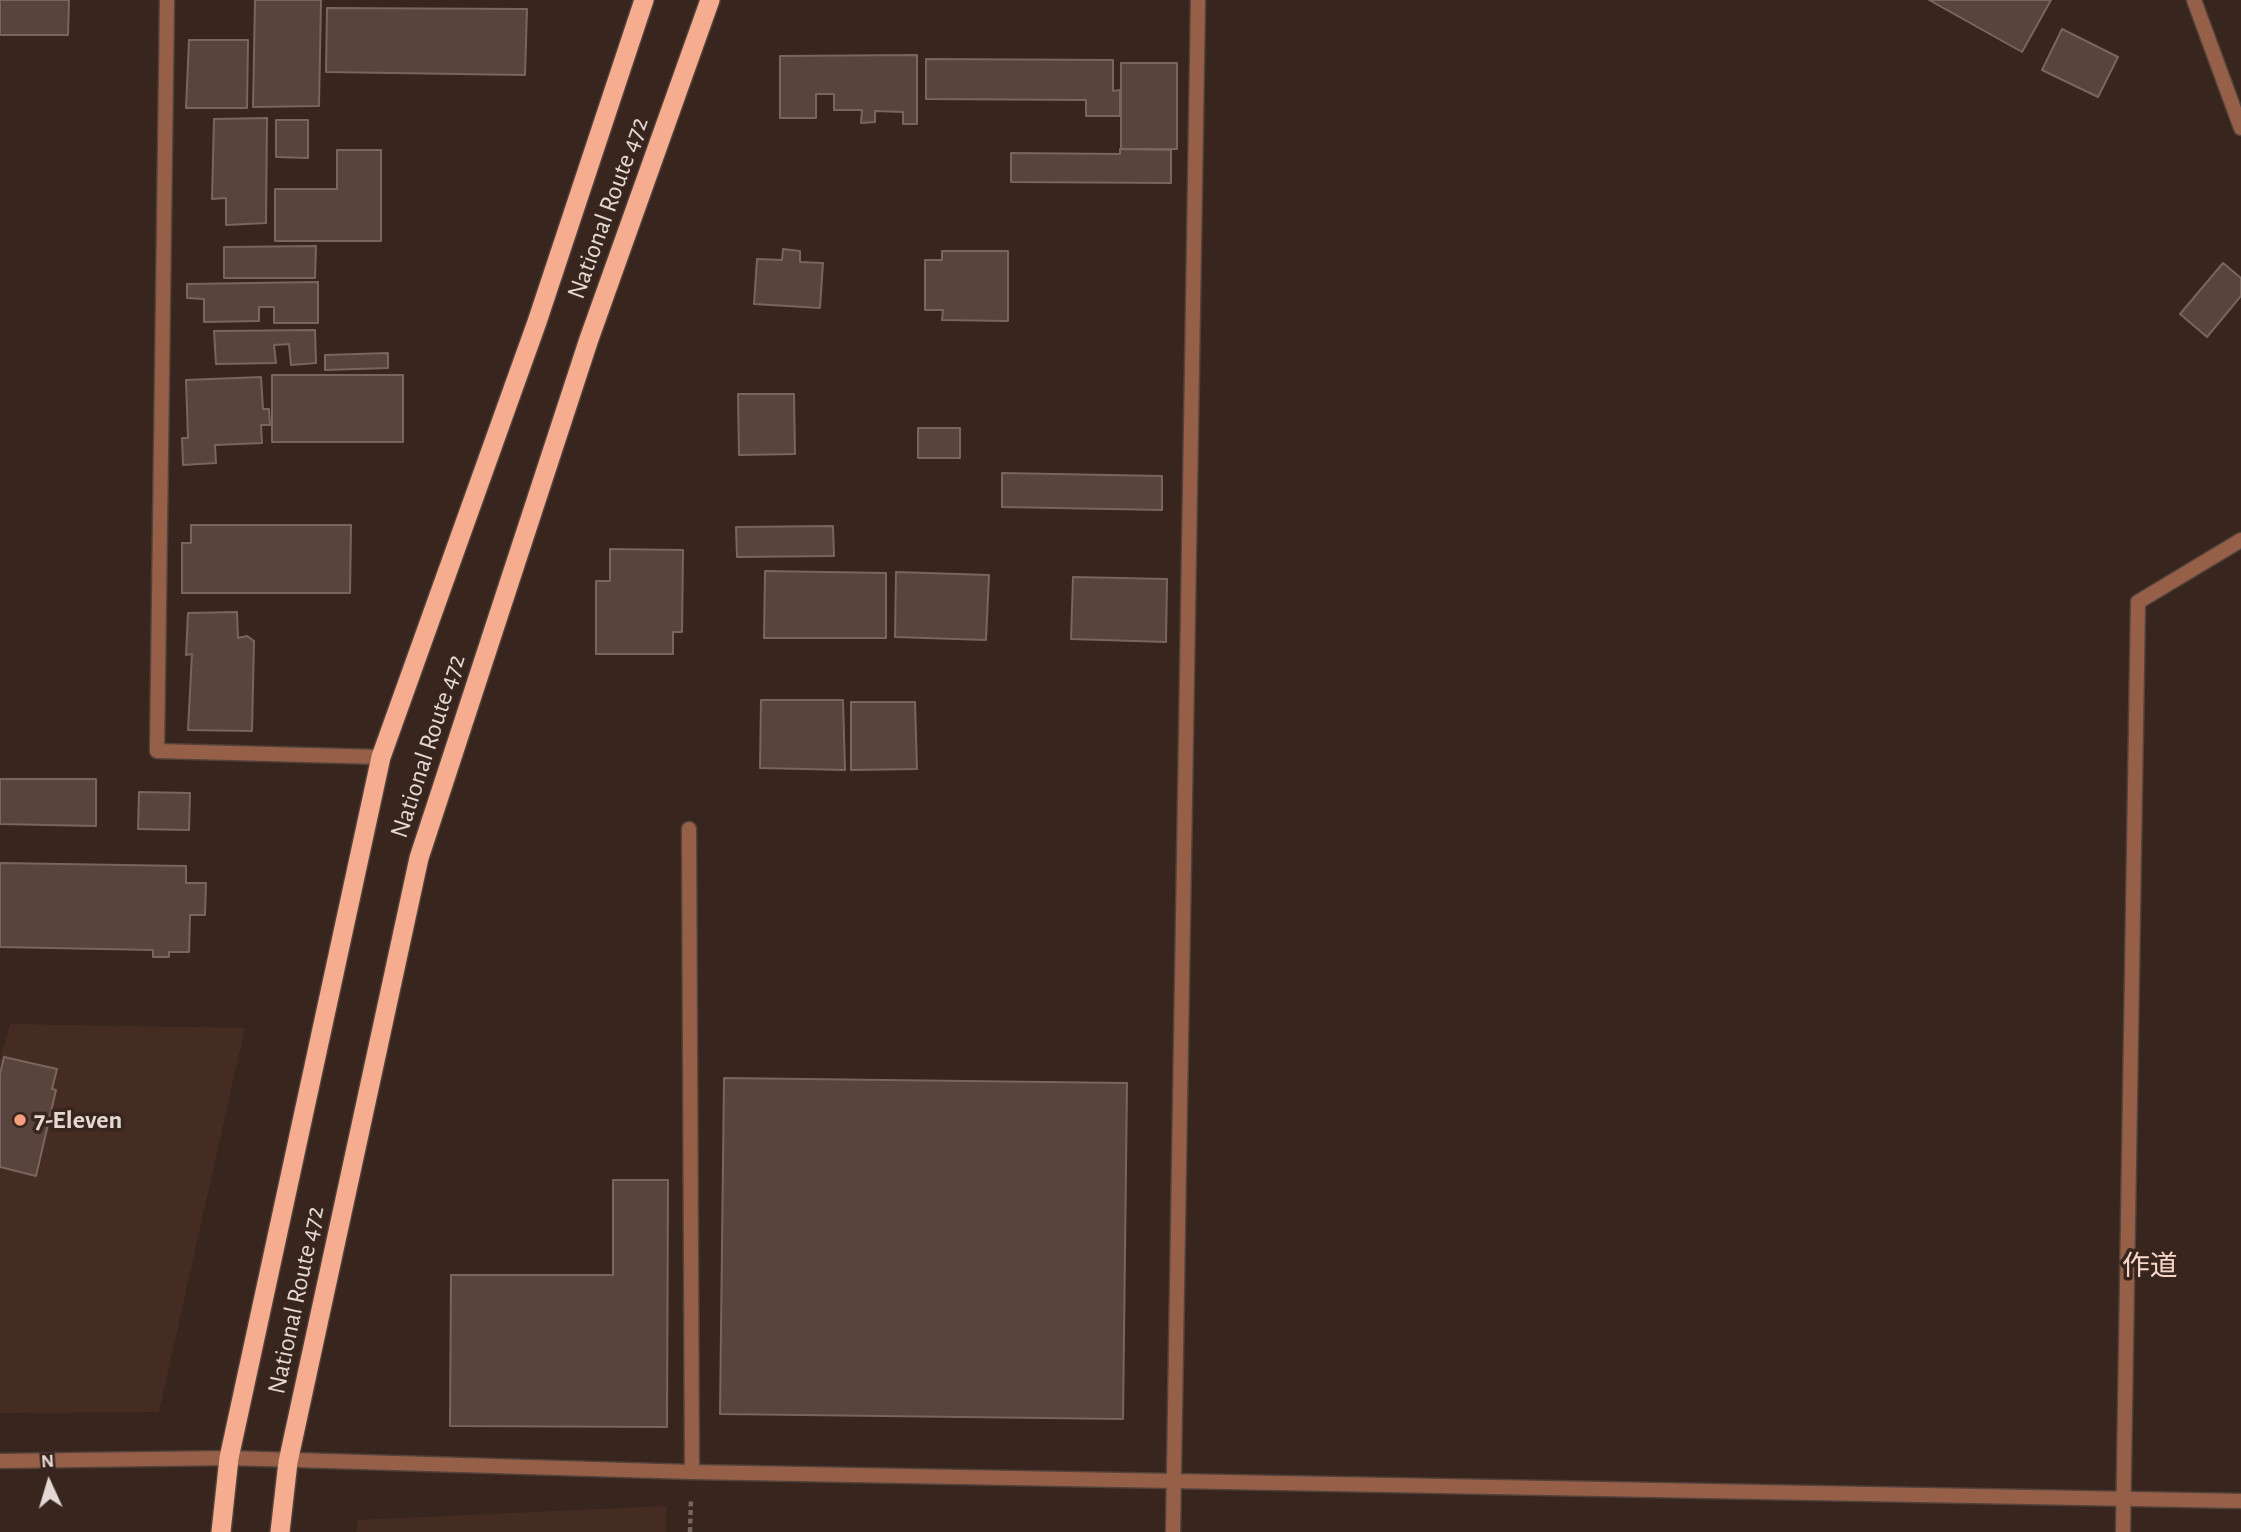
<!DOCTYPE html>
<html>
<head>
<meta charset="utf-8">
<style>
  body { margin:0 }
  #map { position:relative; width:2241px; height:1532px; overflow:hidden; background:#37251e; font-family:"Alegreya Sans",sans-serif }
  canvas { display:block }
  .north { position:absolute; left:14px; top:1448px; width:70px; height:70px; -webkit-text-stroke:5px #37251e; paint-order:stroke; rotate:356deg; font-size:19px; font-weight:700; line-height:28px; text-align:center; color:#e4d8d3 }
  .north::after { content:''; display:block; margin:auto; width:24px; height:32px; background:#e4d8d3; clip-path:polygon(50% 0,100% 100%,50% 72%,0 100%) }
</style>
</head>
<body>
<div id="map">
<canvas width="2241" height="1532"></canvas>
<div class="north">N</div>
</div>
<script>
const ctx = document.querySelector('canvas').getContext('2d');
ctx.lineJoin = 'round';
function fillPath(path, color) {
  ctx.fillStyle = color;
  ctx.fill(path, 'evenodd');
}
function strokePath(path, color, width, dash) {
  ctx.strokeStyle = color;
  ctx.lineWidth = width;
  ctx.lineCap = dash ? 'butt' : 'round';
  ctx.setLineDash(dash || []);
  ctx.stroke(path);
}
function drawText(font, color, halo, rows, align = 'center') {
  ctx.font = font + ' "Alegreya Sans","Noto Sans JP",sans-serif';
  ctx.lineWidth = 7;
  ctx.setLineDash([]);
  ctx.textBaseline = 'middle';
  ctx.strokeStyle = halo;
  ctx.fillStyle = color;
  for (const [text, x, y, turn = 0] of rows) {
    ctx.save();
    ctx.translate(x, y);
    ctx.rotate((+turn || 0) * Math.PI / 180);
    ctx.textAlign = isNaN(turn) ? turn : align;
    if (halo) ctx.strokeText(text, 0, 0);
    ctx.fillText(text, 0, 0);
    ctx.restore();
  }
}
fillPath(new Path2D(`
  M10 1024 245 1028 159 1412 0 1413V1060Z
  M666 1506V1532H356L358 1520Z`), '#442c23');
const building = new Path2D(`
  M0 0H69L68 35H0Z
  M255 0H321L319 106 253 107Z
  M1929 0H2051L2022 52Z
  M327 8 527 9 525 75 326 72Z
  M2062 29 2118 57 2098 97 2042 70Z
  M189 40H248L247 108H186Z
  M917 55V124H903V112L875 111V122L861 123 862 110H834V94H816V118H780V56Z
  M926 59 1113 60V91L1120 90V116H1086V100L926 99Z
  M1121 63H1177V149H1121Z
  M267 118 266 223 226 225V198L212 199 214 119Z
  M276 120H308V158L276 157Z
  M1120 149 1171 150V183L1011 182V153L1120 154Z
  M337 150H381V241H275V189H337Z
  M316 246 315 278H224V247Z
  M783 249 800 251V262L823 263 820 308 754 304 757 259 782 260Z
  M942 251H1008V321L942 320 943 310H925V260H942Z
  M2223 263 2241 278V296L2207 337 2180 314Z
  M318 282V323H274V307H259V321L204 322V299L187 298V284Z
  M315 330 316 363 291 365 289 344 274 345 276 363 216 364 214 331Z
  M388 353V368L325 370V355Z
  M272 375H403V442H272Z
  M261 377 263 409H269L270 425H261L262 443 215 445 216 463 183 465 182 438H188L186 380Z
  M738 394H794L795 454 739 455Z
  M918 428H960V458H918Z
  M1002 473 1162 476V510L1002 507Z
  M191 525H351L350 593H182V543H191Z
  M833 526 834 556 737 557 736 527Z
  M610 549 683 550 682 632H673V654H596V581H610Z
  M765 571 886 573V638H764Z
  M896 572 989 575 986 640 895 637Z
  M1073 577 1167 579 1166 642 1071 639Z
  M237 612 238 638 247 636 254 641 252 731 188 730 192 654 186 655 188 613Z
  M761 700H843L845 770 760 768Z
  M851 702H915L917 769 851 770Z
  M0 779H96V826L0 824Z
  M139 792 190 793 189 830 138 829Z
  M0 863 186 866V883H206L205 915H190L189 952H169V957H153V950L0 947Z
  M4 1057 57 1069 52 1089 56 1090 36 1176 0 1167V1074Z
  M724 1078 1127 1083 1123 1419 720 1414Z
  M613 1180H668L667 1427 450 1426 451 1275H613Z`);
fillPath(building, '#58443c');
strokePath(building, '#7a655c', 2);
const minor = new Path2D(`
  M167 0 157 751 381 757
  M689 829 692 1472
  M1173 1532 1198 0
  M2123 1532 2138 602 2241 540`);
const tertiary = new Path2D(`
  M2194 0 2241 128
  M0 1461 229 1458 692 1472 2241 1501`);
const trunk = new Path2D(`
  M221 1532 229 1458 381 757 537 322 644 0
  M280 1532 288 1462 419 858 589 339 710 0`);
strokePath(minor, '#53423b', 17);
strokePath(tertiary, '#53423b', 17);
strokePath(trunk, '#53423b', 22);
strokePath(new Path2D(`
  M690 1532 691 1498`), '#766660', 4.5, [5, 3.5]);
strokePath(minor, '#965f48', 14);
strokePath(tertiary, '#965f48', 14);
strokePath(trunk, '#f6ac8e', 19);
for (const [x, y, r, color] of [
  [20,1120,7,"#f2a07f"]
]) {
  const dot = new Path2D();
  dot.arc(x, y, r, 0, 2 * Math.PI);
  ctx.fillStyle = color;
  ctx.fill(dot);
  strokePath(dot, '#37251e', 2.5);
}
drawText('26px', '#e4d8d3', '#37251e', [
  ["National Route 472",608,208,-70],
  ["National Route 472",428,746,-72],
  ["National Route 472",296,1300,-78]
]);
drawText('bold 26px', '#e4d8d3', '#37251e', [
  ["7-Eleven",34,1120]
], 'left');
drawText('28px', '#f6d6c9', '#37251e', [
  ["作道",2150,1267]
]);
</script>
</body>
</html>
